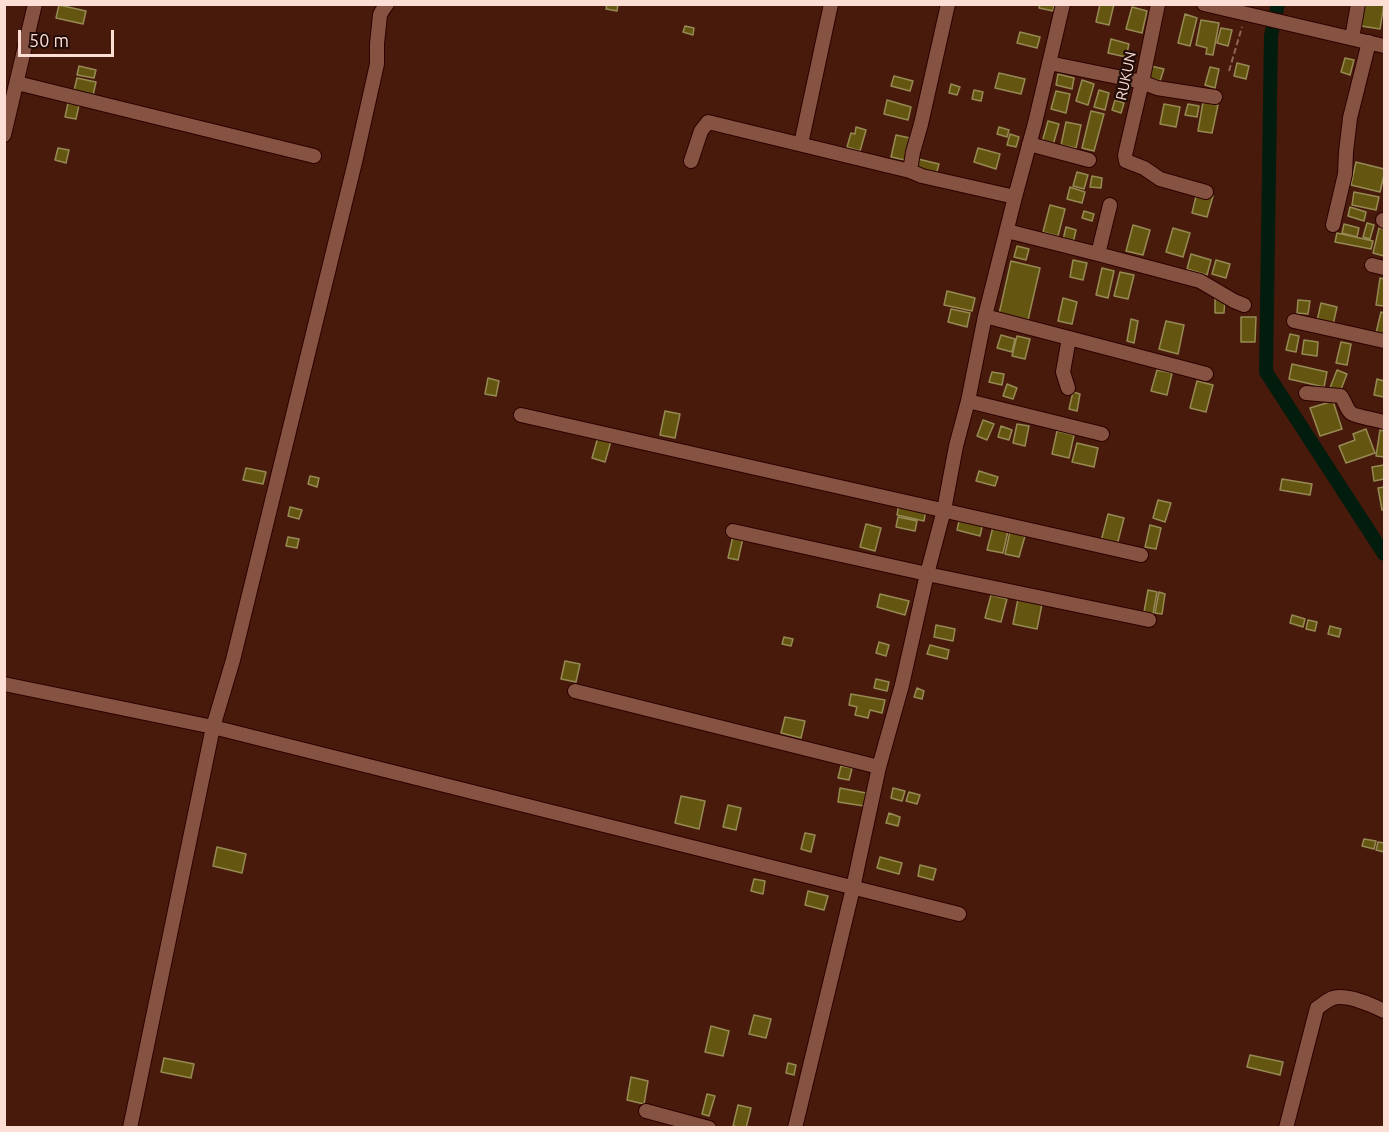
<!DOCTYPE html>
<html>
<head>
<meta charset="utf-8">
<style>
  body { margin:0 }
  #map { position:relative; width:1389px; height:1132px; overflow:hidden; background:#481a0c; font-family:Ubuntu,sans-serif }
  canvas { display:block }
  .frame { position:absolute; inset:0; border:6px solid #fdded5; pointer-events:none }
  .scale { position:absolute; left:18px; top:30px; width:96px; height:27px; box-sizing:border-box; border:3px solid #fdded5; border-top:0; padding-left:8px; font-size:18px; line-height:21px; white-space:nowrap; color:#fdded5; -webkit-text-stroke:4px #210c07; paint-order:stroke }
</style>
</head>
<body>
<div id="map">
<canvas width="1389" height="1132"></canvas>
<div class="frame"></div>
<div class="scale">50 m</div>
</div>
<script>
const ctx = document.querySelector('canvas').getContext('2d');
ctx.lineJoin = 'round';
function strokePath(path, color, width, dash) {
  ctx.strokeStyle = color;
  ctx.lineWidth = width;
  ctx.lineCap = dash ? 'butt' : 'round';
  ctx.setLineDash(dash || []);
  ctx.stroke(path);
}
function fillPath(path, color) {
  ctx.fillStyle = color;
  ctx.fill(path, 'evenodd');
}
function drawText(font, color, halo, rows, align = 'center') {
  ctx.font = font + ' Ubuntu,sans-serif';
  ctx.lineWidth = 4.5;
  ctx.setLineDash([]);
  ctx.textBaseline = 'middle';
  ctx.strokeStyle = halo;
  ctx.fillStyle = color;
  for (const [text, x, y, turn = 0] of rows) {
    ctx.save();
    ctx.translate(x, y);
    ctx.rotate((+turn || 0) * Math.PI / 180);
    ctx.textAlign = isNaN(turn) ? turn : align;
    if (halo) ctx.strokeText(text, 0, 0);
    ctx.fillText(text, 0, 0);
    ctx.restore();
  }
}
strokePath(new Path2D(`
  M1278 4 1271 36 1266 372 1384 554`), '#021c0e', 14);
const building = new Path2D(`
  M607 4H618L617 11 606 9Z
  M1040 4H1054L1053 11 1039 8Z
  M1100 4H1114L1109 25 1096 22Z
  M1365 4H1384L1380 29 1361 26Z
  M59 5 86 11 83 24 56 18Z
  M1132 7 1147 11 1142 33 1126 29Z
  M1185 14 1197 18 1190 46 1178 43Z
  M1201 20 1219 23 1213 55 1206 54 1207 48 1196 45Z
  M685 26 694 28 693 35 683 32Z
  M1221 28 1232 30 1228 46 1217 43Z
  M1020 32 1040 37 1037 48 1017 43Z
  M1111 39 1129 44 1126 57 1108 53Z
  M1345 58 1354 60 1350 75 1341 72Z
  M1237 63 1249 66 1246 79 1234 76Z
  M79 66 96 70 94 78 77 75Z
  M1151 66 1164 69 1160 81 1148 77Z
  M1210 67 1219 69 1215 88 1205 85Z
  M999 73 1025 79 1021 94 995 88Z
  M1058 74 1074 78 1072 89 1056 85Z
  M894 76 913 81 910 91 891 86Z
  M77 78 96 82 92 100 73 95Z
  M1082 80 1094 84 1088 105 1076 101Z
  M951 84 960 87 957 95 949 93Z
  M974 90 983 92 981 101 972 99Z
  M1099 90 1109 93 1105 110 1094 107Z
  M1056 91 1070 94 1066 113 1051 109Z
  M887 100 911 107 908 120 884 114Z
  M1115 100 1124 103 1121 113 1112 110Z
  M1203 102 1218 105 1212 133 1198 131Z
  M68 103 79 105 76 119 65 117Z
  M1164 104 1180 107 1176 127 1160 124Z
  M1188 104 1199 106 1197 117 1185 115Z
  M1091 111 1104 114 1094 151 1082 148Z
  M1048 121 1059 124 1052 149 1041 146Z
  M1066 122 1081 125 1076 148 1061 145Z
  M856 127 866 130 860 151 847 147 851 133 855 134Z
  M999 127 1009 130 1007 137 997 134Z
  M1010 134 1019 137 1016 147 1007 145Z
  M896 135 910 138 905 160 891 157Z
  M58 148 69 150 66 163 55 160Z
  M978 148 1000 154 996 169 974 162Z
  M918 159 939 164 936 175 916 169Z
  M1356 162 1384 169V175L1380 192 1351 185Z
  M1077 172 1088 175 1084 189 1073 186Z
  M1092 176 1102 178 1101 188 1090 187Z
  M1070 187 1085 192 1082 203 1067 199Z
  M1197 192 1213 196 1207 217 1192 213Z
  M1354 192 1379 197 1376 210 1352 205Z
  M1050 205 1065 209 1058 236 1043 232Z
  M1350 207 1366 212 1364 221 1348 216Z
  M1084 211 1094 214 1092 221 1082 218Z
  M1367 223 1374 225 1370 239 1363 237Z
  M1344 224 1359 228 1357 237 1342 233Z
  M1133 225 1150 230 1143 255 1126 251Z
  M1066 227 1076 230 1073 243 1063 240Z
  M1173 228 1190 233 1183 257 1166 252Z
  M1379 228 1384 229V256L1373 253Z
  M1337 233 1373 241 1371 249 1335 242Z
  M1017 246 1029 249 1026 260 1014 257Z
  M1191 254 1211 260 1207 275 1187 269Z
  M1073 260 1087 263 1083 280 1070 277Z
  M1216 260 1230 264 1226 278 1212 274Z
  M1011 261 1040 268 1028 320 999 314Z
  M1102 268 1114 271 1108 298 1096 295Z
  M1120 272 1134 275 1128 299 1114 296Z
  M1380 278 1384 279V306L1376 305Z
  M947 291 975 298 972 311 944 305Z
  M1215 297H1225L1224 313H1215Z
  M1063 298 1077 302 1072 324 1058 321Z
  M1298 300 1310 301 1308 314 1297 313Z
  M1321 303 1337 307 1333 325 1317 321Z
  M951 309 970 313 967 327 948 322Z
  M1381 312 1384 313V335L1376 333Z
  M1241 317H1256L1255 342H1241Z
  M1131 319 1138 321 1134 343 1127 341Z
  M1166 321 1184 325 1178 354 1159 349Z
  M1290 334 1299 336 1296 352 1286 350Z
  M1001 335 1015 339 1012 352 997 348Z
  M1017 336 1030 339 1025 359 1012 356Z
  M1304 340 1318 342 1317 356 1302 354Z
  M1341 342 1351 344 1347 365 1336 363Z
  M1292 364 1327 372 1324 387 1289 379Z
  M1157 370 1172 373 1167 395 1151 391Z
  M1337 370 1347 374 1340 392 1330 388Z
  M992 372 1004 374 1002 385 989 382Z
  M488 378 499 381 496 396 485 394Z
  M1377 379 1384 381V397L1374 395Z
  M1197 381 1213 385 1206 412 1190 408Z
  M1007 384 1017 388 1013 399 1003 396Z
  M1073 392 1080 394 1077 411 1069 409Z
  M1333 401 1342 429 1320 436 1310 408Z
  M665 411 680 414 675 438 660 435Z
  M983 420 994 424 987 440 977 436Z
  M1017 424 1029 426 1025 446 1013 443Z
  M1001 426 1012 430 1009 440 998 437Z
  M1366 429 1375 453 1346 463 1339 446 1355 440 1353 434Z
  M1380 430 1384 431V457L1376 456Z
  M1057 431 1074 435 1069 458 1052 454Z
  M598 437 611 441 605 462 592 458Z
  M1077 443 1098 448 1094 467 1072 462Z
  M1384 465V479L1374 481 1372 467Z
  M246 468 266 472 263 484 243 480Z
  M979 471 998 477 995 486 976 481Z
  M310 476 319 478 317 487 308 484Z
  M1282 479 1312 484 1310 495 1280 490Z
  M1384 487V510H1382L1378 488Z
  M1158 500 1171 503 1165 522 1153 518Z
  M899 503 926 509 924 521 897 515Z
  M290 507 302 510 299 519 288 516Z
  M1108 514 1124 518 1117 545 1101 541Z
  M898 517 917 521 915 531 896 527Z
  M960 517 983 523 980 536 957 530Z
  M866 524 881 528 875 551 860 547Z
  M1150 525 1161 528 1156 549 1145 547Z
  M993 527 1008 531 1003 553 987 550Z
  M1010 532 1025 536 1019 557 1005 554Z
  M733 536 743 538 738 560 728 558Z
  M288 537 299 539 297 548 286 546Z
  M1148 590 1157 592 1153 614 1144 612Z
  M1159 592 1165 594 1162 614 1155 613Z
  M880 594 909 601 905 615 877 607Z
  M991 595 1007 599 1001 622 985 618Z
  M1018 599 1042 604 1037 629 1013 624Z
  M1292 615 1305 619 1303 627 1290 623Z
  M1308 620 1317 622 1315 631 1306 629Z
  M936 625 955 629 953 641 934 637Z
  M1330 626 1341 629 1339 637 1328 634Z
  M784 637 793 639 791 646 782 644Z
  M879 642 889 645 886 656 876 653Z
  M930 645 949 650 947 659 927 654Z
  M565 661 580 664 576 682 561 679Z
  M876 679 889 682 887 691 874 688Z
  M917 688 924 691 922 699 914 697Z
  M851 694 885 700 882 713 870 710 868 718 855 715 857 707 849 705Z
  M785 717 805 721 801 738 781 733Z
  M841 766 852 768 849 780 838 778Z
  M840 788 866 793 864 806 838 802Z
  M893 788 905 791 902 801 891 798Z
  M909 792 920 795 917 804 906 801Z
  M681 796 705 801 699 829 675 823Z
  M728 805 741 808 736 830 723 827Z
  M889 813 900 817 898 826 886 823Z
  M805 833 815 835 811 852 801 849Z
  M1364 839 1376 841 1374 849 1362 846Z
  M1378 842 1384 843V852L1376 850Z
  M217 847 246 854 242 873 213 866Z
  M880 857 902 863 899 874 877 868Z
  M920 865 936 869 933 880 918 876Z
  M754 879 765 881 763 894 751 891Z
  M808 891 828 896 824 910 805 905Z
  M754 1015 771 1019 766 1038 749 1034Z
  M711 1026 729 1031 723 1056 705 1052Z
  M1250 1055 1283 1062 1280 1075 1247 1067Z
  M164 1058 194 1064 191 1078 161 1072Z
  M788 1063 796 1065 794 1075 786 1073Z
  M631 1077 648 1081 644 1104 627 1100Z
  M707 1094 715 1096 709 1116 702 1114Z
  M738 1105 751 1108 746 1128 733 1126Z`);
fillPath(building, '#645610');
strokePath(building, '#968a54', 1.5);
const minor = new Path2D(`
  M948 4 921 124 913 152 910 171 922 176 1015 197
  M1158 4 1142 82 1125 155 1126 161 1144 168 1160 179 1206 192
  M1204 4 1384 46
  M1352 38 1358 4
  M1049 63 1142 82 1157 88 1215 97
  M17 83 314 156
  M4 135 35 4
  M801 144 831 4
  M1029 144 1089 160
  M691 161 701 131 708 122 910 171
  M1383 220 1384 221
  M1333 225 1345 174 1346 152 1350 118 1369 42
  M1007 231 1098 254 1110 205
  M1098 254 1200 281 1234 301 1244 305
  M1372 265 1384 268
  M985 316 1206 374
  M1294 321 1384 341
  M1068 388 1063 372 1069 338
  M1306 393 1341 396C1345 401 1346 409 1351 413 1354 416 1378 420 1384 422
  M968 401 1102 434
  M521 415 1141 555
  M733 531 927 574 1149 620
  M4 684 213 727 959 914
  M575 691 879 767
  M646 1111 709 1128
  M130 1128 213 727 233 660 355 162 377 64V44L380 15 382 11 387 4
  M795 1128 853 888 879 767 902 685 927 574 944 510 956 446 968 401 985 316 1015 197 1035 123 1063 4
  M1286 1128 1317 1008C1322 1005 1327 1000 1333 998 1347 994 1372 1005 1384 1011`);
strokePath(minor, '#2c0100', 16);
strokePath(new Path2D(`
  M1229 71 1242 27`), '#8e665a', 2, [6, 3]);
strokePath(minor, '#865242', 14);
drawText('15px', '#fdded5', '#210c07', [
  ["RUKUN",1126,76,-78]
]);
</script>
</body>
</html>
